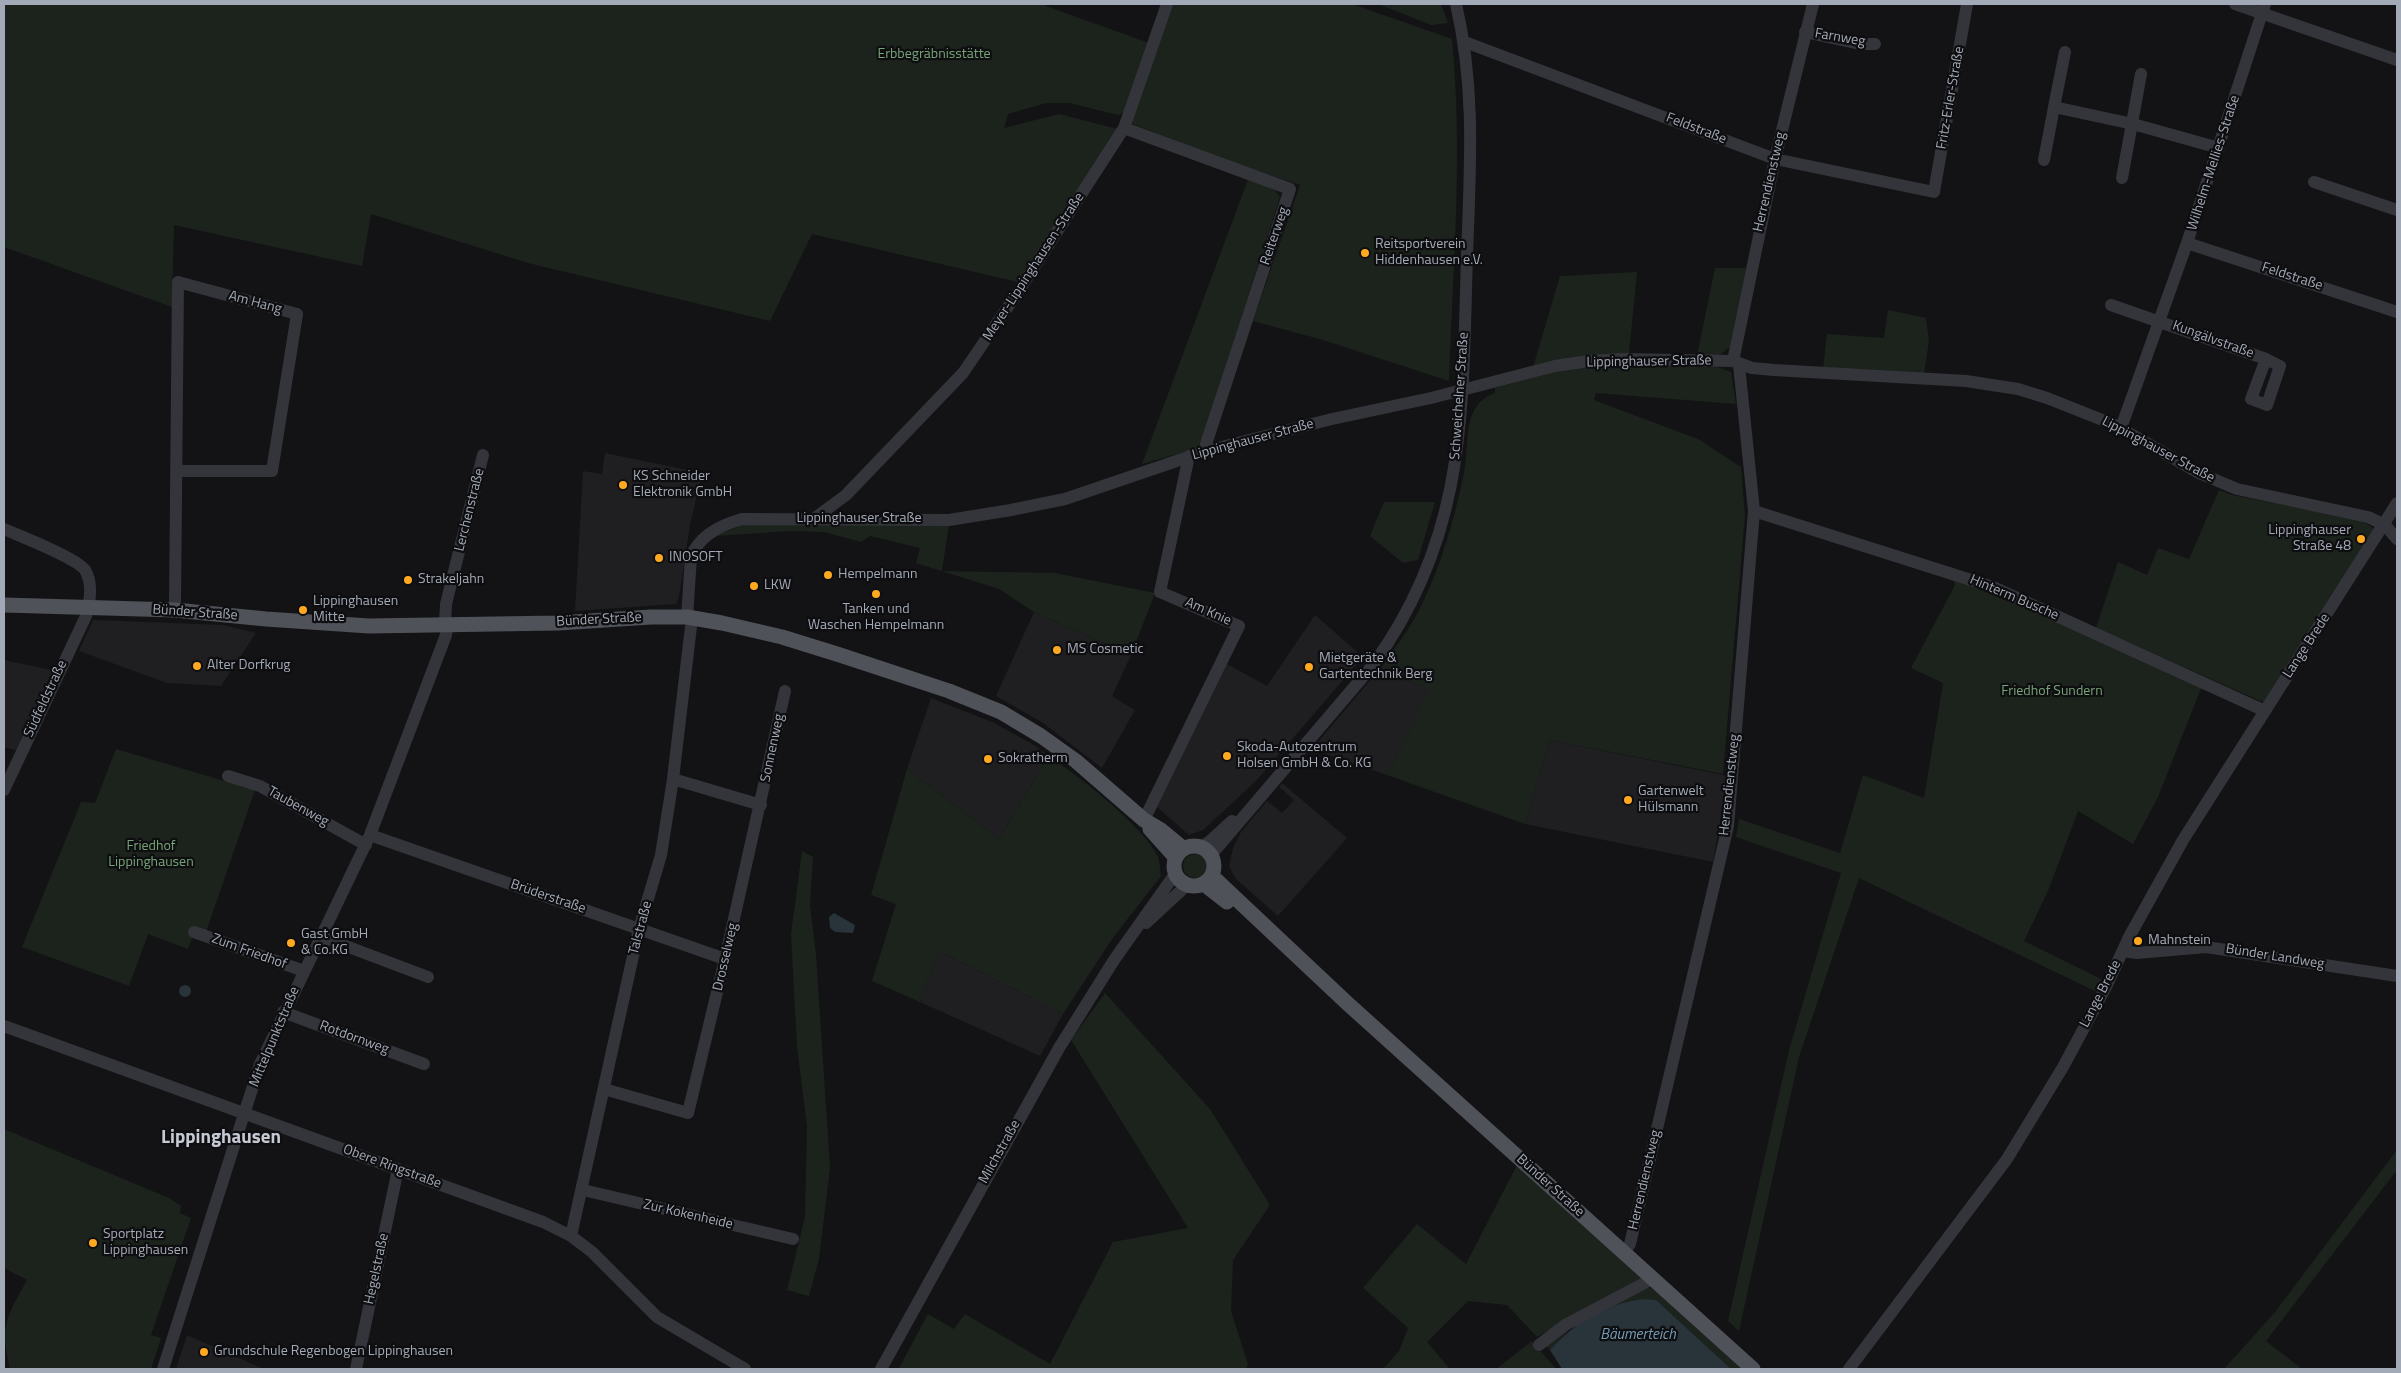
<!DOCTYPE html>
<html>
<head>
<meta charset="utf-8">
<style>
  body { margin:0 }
  #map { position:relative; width:2401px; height:1373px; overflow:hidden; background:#131315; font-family:"Titillium Web",sans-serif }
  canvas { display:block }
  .frame { position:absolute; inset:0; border:5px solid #a3aab7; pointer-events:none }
</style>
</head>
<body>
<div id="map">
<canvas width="2401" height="1373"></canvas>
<div class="frame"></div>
</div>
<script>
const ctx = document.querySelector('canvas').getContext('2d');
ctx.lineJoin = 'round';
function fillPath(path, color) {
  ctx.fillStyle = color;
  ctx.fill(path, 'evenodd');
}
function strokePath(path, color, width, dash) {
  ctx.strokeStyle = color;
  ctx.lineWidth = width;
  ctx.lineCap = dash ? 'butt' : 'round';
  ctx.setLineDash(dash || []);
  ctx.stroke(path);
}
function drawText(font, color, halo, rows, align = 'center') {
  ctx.font = font + ' "Titillium Web",sans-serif';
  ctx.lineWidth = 4.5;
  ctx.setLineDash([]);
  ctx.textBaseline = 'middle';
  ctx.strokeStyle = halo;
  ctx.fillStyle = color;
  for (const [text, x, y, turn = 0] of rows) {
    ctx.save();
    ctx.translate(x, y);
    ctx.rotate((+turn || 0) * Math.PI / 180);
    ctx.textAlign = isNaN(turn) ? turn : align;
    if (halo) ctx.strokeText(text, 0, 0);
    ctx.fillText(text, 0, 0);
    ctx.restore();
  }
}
fillPath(new Path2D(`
  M605 453 702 473 690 525 679 597 676 604 575 611 583 471 602 474Z
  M1034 612 1131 655 1112 696 1135 710 1102 768 1043 723 996 696Z
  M1315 615 1363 657 1256 781 1203 830 1189 835 1157 807 1227 664 1267 686Z
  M93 620 223 625 256 633 221 686 167 683 79 651Z
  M4 660 56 671 18 751 4 747Z
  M1383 665 1431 690 1387 775 1312 749Z
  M931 698 992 722 1034 745 1049 756 999 839 907 769Z
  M1550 740 1728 776 1713 862 1525 824Z
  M1282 783 1347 838 1278 916 1235 878 1229 866 1233 848 1241 832 1267 801 1282 813 1294 800 1279 787Z
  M939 951 1063 1014 1040 1056 920 1002Z
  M187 1335 264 1369H176Z`), '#1f1f22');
fillPath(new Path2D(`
  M4 4H1047L1046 6 1149 43 1125 112 1118 115 1070 103H1046L1008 114 1004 128 1059 114 1118 129 1018 282 812 234 770 321 528 263 371 214 362 266 174 225 172 307 4 247Z
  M1172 4H1352L1452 39C1463 153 1453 268 1449 381L1323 340 1253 321 1300 185 1222 159 1133 124 1132 119Z
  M1378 4H1441L1448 23 1431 25Z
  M1249 177 1272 187 1280 197 1199 448 1142 464Z
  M1715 268H1746L1730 347 1717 357 1697 356Z
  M1637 272 1629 354 1533 367 1560 276Z
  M1888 310 1926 318 1929 341 1924 374 1823 369 1827 334 1884 338Z
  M1631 365 1717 367 1731 372 1736 404 1596 393 1594 400 1698 439 1741 467 1745 516 1723 774 1550 740 1525 824 1387 775 1430 690 1383 665C1395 647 1410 629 1419 610 1441 567 1454 520 1464 473 1470 444 1461 405 1495 393V388L1561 370 1587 366Z
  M2219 490 2232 495 2361 520 2377 531 2265 703 2096 628 2118 562 2147 575 2158 548 2189 559Z
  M1384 502H1435L1418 560 1403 563 1370 536Z
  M747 523 949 524 942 571 1055 573 1155 593 1131 655 1034 612 999 589 916 563 920 548 870 536 861 542 824 532 790 531 715 536Z
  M1952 577 1975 584 2202 686 2158 797 2133 844 2078 811 2048 891 2024 941 2103 980 2097 992 1859 878 1799 1057 1739 1331 1728 1321 1789 1050 1841 873 1736 837 1739 819 1840 853 1863 775 1924 798 1943 683 1911 668 1955 585Z
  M116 749 255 790 206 932 196 928 188 949 148 934 129 986 22 947 81 802 95 803Z
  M1049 756C1077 775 1146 828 1158 857 1160 863 1160 870 1161 876L1112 939 1063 1014 939 951 920 1002 872 981 896 904 871 895 907 769 999 839Z
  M802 851 813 857 810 905 816 955 830 1168 819 1259 809 1296 787 1290 805 1217 807 1126 797 1047 791 934Z
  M1183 866a12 12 0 1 1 24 0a12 12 0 1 1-24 0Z
  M1105 993 1210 1109 1270 1205 1233 1260 1231 1311 1248 1364 1246 1369H901L899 1368 928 1314 954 1329 965 1314 1050 1364 1113 1242 1188 1228 1071 1040Z
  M4 1129 169 1198 181 1206 180 1213 191 1218 151 1335 161 1338 151 1369H10C0 1325 6 1318 27 1280L4 1268Z
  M2397 1150V1170L2266 1341 2302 1369H2224L2275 1312Z
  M1517 1165 1641 1278 1537 1337 1507 1305 1468 1301 1427 1342 1450 1369H1383L1399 1351 1408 1328 1363 1288 1417 1224 1466 1264Z
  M1644 1287 1652 1288 1742 1369H1731L1656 1301 1571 1328 1550 1350 1545 1345 1569 1326Z
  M1532 1341 1556 1369H1496Z`), '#1b231c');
fillPath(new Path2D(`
  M834 913 855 925 853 933 835 932 830 928 829 917Z
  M179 991a6 6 0 1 1 12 0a6 6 0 1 1-12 0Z
  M1644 1299 1656 1300 1731 1369H1562L1550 1350C1577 1321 1604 1304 1644 1299Z`), '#28333a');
strokePath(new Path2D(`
  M2235 4 2397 60
  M1805 32 1860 44H1875
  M1465 42 1775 159 1934 192 1967 4
  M2054 107 2065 52
  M1124 128 1290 189 1206 444V451
  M2044 160 2054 107 2133 124 2219 148
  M2122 178 2141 74
  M2314 182 2397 210
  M2187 243 2397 312
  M2111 305 2266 359 2280 366 2267 405 2251 399 2266 359
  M1733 361 1775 159 1813 4
  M2121 428 2187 243 2265 4
  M1754 511 1993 587 2265 711
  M815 518 846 495 963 373 1018 292 1124 128 1167 4
  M4 529C20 536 77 558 85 570 93 583 90 602 86 616L4 790
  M175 610V603L178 282 297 314 272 471H176
  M687 617 691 557C699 535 721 525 742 519L949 520 1011 510 1065 499 1206 451 1332 419 1431 398 1555 366 1589 361 1622 359 1733 361 1752 368 1774 370 1966 381 2018 389 2047 398 2115 425 2199 473 2237 489 2368 517 2385 525 2397 539
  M445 624 446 604 483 455
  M228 776 260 786 366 845
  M673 779 761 805
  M1144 820 1239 626 1160 592 1189 456
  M370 835 725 959
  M1200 847 1209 842 1232 821
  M1211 855 1373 665C1468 534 1462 410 1467 256 1470 168 1476 90 1456 4
  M1146 923 1187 885
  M194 932 304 971
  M322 937 428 977
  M2123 951 2137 953 2206 947 2397 976
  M283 1012 424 1064
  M4 1026 543 1222 571 1236 592 1252 657 1317 745 1369
  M604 1089 688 1113 725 959 785 691
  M583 1190 793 1239
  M571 1236 639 929 661 855 673 779 692 618
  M1624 1253 1630 1244 1728 826 1754 511 1739 365
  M1539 1345 1565 1325 1652 1279
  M163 1369 260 1064 370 835 446 635 448 624
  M356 1369 398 1169
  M881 1369 1059 1048 1114 960 1175 874
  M1849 1369 2007 1159 2063 1067 2106 987 2129 937 2183 840 2397 503`), '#34353b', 12);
strokePath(new Path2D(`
  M4 605 175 610 266 619 369 626 558 623 651 617H687L722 623 782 637 840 655 949 691 1001 712 1041 736 1076 761 1144 820 1161 830 1184 849
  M1150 829 1176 858
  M1174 866a20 20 0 1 1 40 0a20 20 0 1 1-40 0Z
  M1212 876 1347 1003 1753 1369
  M1204 884 1227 902`), '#50525a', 15);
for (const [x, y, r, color] of [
  [1365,253,5,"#ffa921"],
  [623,485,5,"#ffa921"],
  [2361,539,5,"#ffa921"],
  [659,558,5,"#ffa921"],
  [828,575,5,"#ffa921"],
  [408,580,5,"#ffa921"],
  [754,586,5,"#ffa921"],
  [876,594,5,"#ffa921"],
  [303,610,5,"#ffa921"],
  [1057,650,5,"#ffa921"],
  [197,666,5,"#ffa921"],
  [1309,667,5,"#ffa921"],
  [1227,756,5,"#ffa921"],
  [988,759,5,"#ffa921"],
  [1628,800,5,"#ffa921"],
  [2138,941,5,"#ffa921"],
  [291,943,5,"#ffa921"],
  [93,1243,5,"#ffa921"],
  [204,1352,5,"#ffa921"]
]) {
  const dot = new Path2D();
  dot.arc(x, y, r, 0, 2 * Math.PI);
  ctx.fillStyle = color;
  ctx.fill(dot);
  strokePath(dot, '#0e0e10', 2);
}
drawText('14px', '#a3aab7', '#0e0e10', [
  ["Farnweg",1840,38,10],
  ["Fritz-Erler-Straße",1951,98,-80],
  ["Feldstraße",1696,129,21],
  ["Wilhelm-Mellies-Straße",2214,163,-72],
  ["Herrendienstweg",1770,182,-77],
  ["Reiterweg",1275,236,-71],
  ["Meyer-Lippinghausen-Straße",1034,267,-57],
  ["Feldstraße",2292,277,18],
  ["Am Hang",255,303,15],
  ["Kungälvstraße",2213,340,20],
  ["Lippinghauser Straße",1649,362,-1],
  ["Schweichelner Straße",1460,396,-86],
  ["Lippinghauser Straße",1253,440,-15],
  ["Lippinghauser Straße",2158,450,28],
  ["Lerchenstraße",470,510,-76],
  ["Lippinghauser Straße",859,519],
  ["Hinterm Busche",2014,598,23],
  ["Am Knie",1208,612,24],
  ["Bünder Straße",195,613,4],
  ["Bünder Straße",599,620,-3],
  ["Lange Brede",2307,646,-57],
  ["Südfeldstraße",46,699,-65],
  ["Sonnenweg",773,748,-78],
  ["Herrendienstweg",1730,785,-84],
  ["Taubenweg",298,807,29],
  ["Brüderstraße",548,897,19],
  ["Talstraße",641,928,-75],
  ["Zum Friedhof",249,952,20],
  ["Drosselweg",726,957,-77],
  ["Bünder Landweg",2275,957,9],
  ["Lange Brede",2101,994,-63],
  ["Mittelpunktstraße",275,1037,-67],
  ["Rotdornweg",354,1038,20],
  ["Milchstraße",1000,1152,-61],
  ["Obere Ringstraße",392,1167,20],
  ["Herrendienstweg",1645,1180,-77],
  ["Bünder Straße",1550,1186,42],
  ["Zur Kokenheide",688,1215,13],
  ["Hegelstraße",377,1269,-78]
]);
drawText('14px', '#78a479', '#0e0e10', [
  ["Erbbegräbnisstätte",934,55],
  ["Friedhof Sundern",2052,692],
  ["Friedhof",151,847],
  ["Lippinghausen",151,863]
]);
drawText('14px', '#a3aab7', '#0e0e10', [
  ["Reitsportverein",1375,245],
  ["Hiddenhausen e.V.",1375,261],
  ["KS Schneider",633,477],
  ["Elektronik GmbH",633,493],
  ["Lippinghauser",2351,531,"right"],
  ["Straße 48",2351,547,"right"],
  ["INOSOFT",669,558],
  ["Hempelmann",838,575],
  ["Strakeljahn",418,580],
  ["LKW",764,586],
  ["Lippinghausen",313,602],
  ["Mitte",313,618],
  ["Tanken und",876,610,"center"],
  ["Waschen Hempelmann",876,626,"center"],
  ["MS Cosmetic",1067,650],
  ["Mietgeräte &",1319,659],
  ["Gartentechnik Berg",1319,675],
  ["Alter Dorfkrug",207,666],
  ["Skoda-Autozentrum",1237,748],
  ["Holsen GmbH & Co. KG",1237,764],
  ["Sokratherm",998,759],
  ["Gartenwelt",1638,792],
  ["Hülsmann",1638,808],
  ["Gast GmbH",301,935],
  ["& Co.KG",301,951],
  ["Mahnstein",2148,941],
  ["Sportplatz",103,1235],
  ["Lippinghausen",103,1251],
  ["Grundschule Regenbogen Lippinghausen",214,1352]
], 'left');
drawText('italic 15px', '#769cb6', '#0e0e10', [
  ["Bäumerteich",1638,1335]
]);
drawText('bold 19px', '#c5c9d3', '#0e0e10', [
  ["Lippinghausen",221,1138]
]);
</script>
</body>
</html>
